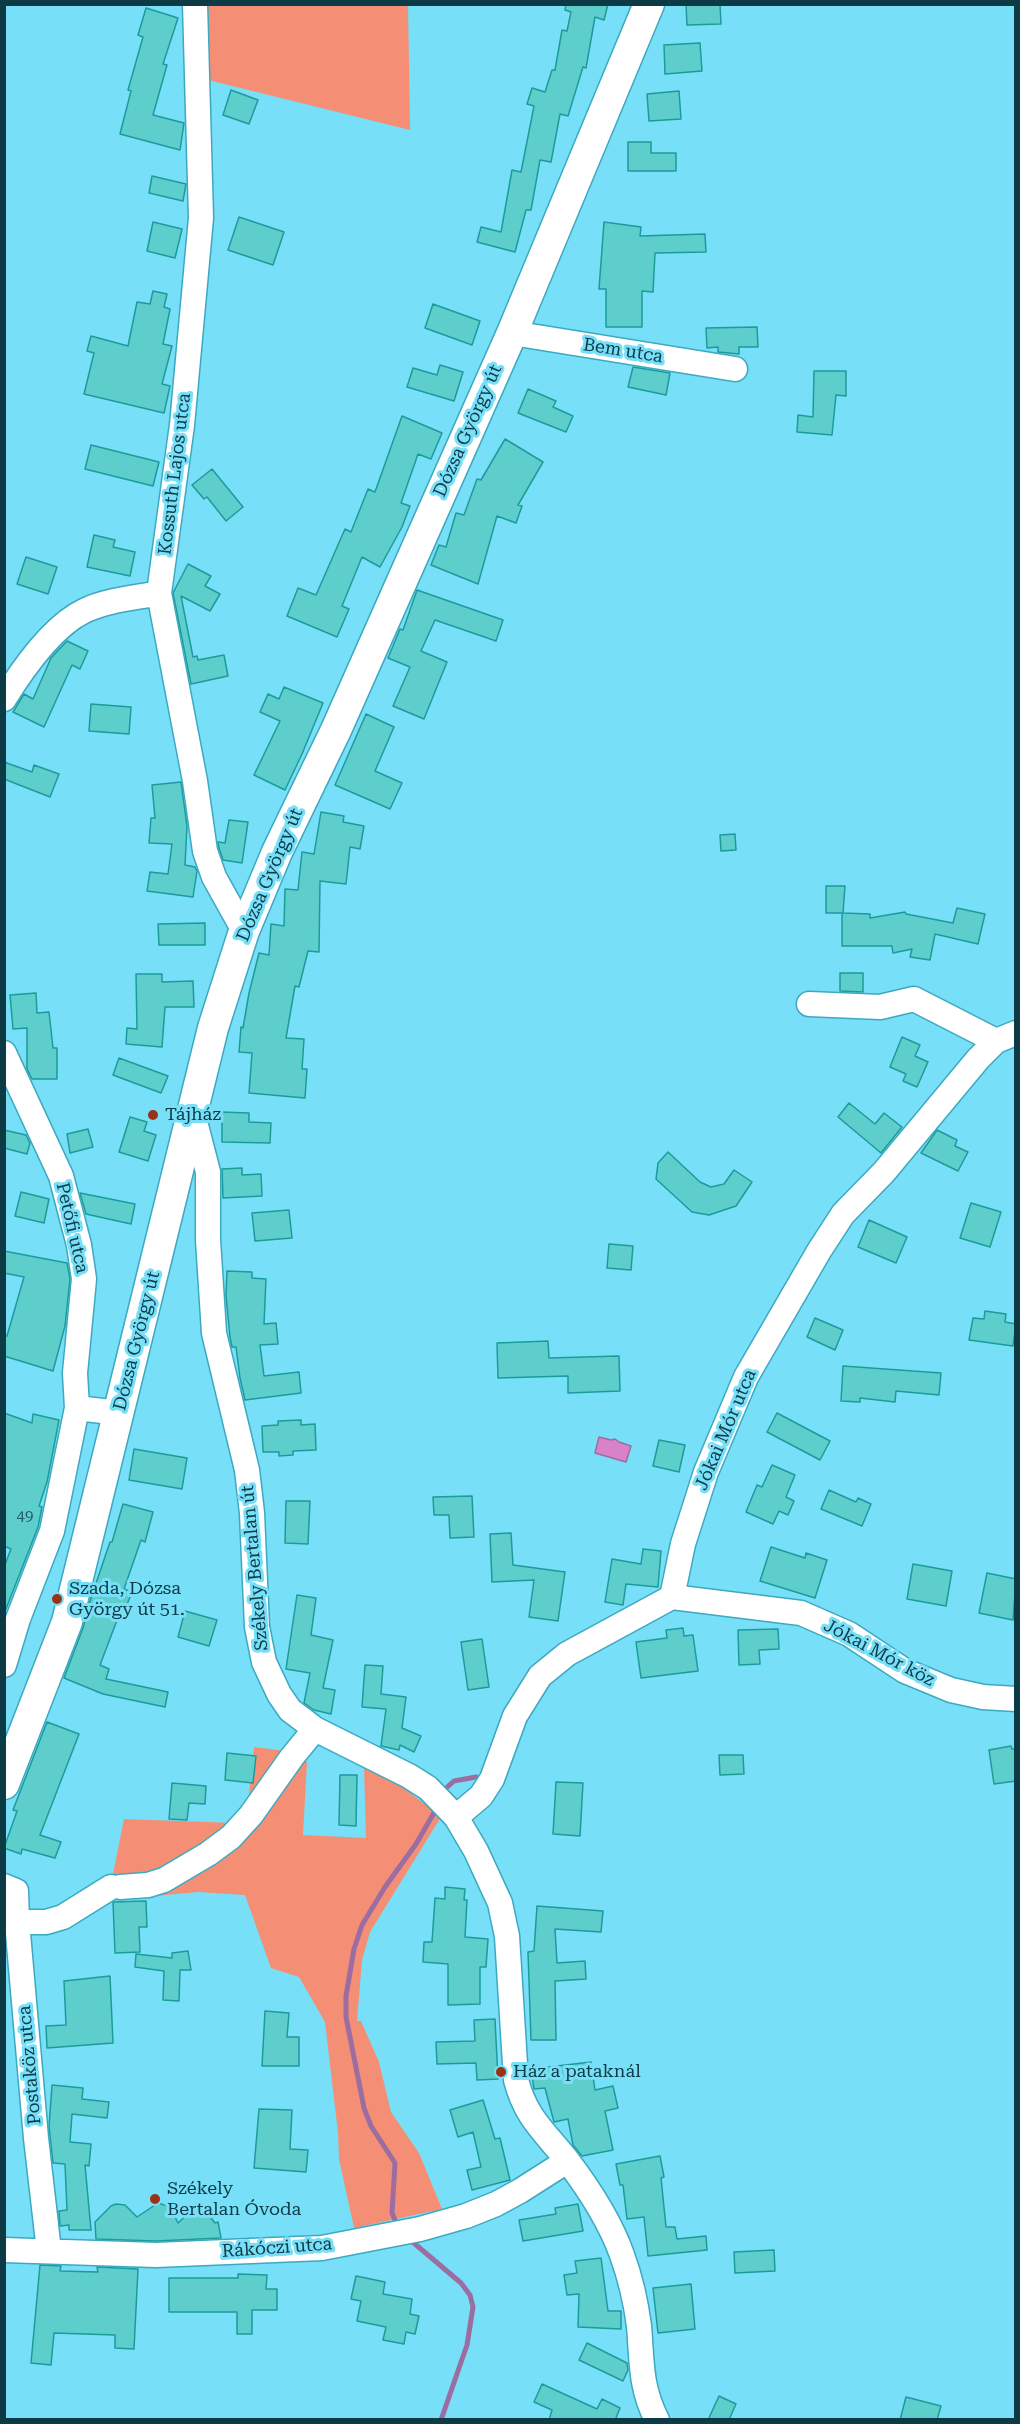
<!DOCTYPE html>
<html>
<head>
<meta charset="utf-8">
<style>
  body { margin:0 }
  #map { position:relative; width:1020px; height:2424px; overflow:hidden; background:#78dff8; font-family:"Roboto Serif",serif }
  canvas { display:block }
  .frame { position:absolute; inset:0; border:6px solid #0d3b45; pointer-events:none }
</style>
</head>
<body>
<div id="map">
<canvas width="1020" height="2424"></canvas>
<div class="frame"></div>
</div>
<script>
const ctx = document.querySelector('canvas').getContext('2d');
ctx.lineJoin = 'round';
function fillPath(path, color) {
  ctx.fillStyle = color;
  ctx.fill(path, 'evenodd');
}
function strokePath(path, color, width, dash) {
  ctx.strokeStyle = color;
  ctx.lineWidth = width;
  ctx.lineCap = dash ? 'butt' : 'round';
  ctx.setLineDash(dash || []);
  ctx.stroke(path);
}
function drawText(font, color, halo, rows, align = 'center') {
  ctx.font = font + ' "Roboto Serif",serif';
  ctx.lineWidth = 6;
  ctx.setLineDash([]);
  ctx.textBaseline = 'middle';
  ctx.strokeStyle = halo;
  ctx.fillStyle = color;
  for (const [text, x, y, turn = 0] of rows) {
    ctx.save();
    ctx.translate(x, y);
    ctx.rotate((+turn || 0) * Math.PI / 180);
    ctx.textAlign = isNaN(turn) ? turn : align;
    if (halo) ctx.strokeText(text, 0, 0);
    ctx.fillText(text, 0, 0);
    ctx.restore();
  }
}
fillPath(new Path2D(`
  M202 5H408L410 130 204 79Z
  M254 1747 286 1751 307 1762 303 1835 366 1838 364 1767 395 1781 441 1817 370 1932 362 1960 357 2021H361L379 2062 391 2112 419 2153 442 2209 354 2228 339 2159 338 2133 325 2022 299 1977 271 1968 245 1895 198 1892 111 1900 113 1874 124 1819 235 1823 247 1812Z`), '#f48f75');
const water = new Path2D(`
  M599 1437 611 1440 615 1439 619 1442 631 1446 626 1462 595 1453Z`);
fillPath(water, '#da82c8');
strokePath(water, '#9c6da1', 1.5);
strokePath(new Path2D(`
  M445 1789 454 1781 476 1777
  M398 2227 392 2213 395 2163 371 2126 364 2108 346 2017V1996L354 1949 362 1925 385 1887 416 1844 435 1811
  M408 2238 461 2283 470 2295 473 2307 467 2345 441 2420`), '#9c6da1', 5);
const building = new Path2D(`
  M566 4H608L604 20 595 17 586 68 583 67 568 116 560 114 551 162 540 160 531 210H526L515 252 477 242 481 227 501 232 512 170 521 172 534 106 527 104 532 88 545 92 552 70H555L562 30 567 31 571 12 565 10Z
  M686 4H720L721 24 687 25Z
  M146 8 178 18 163 64 167 65 153 115 184 123 180 150 120 134 131 91 128 90 143 37 138 35Z
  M700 43 702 71 665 74 664 45Z
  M231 90 258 100 249 124 223 115Z
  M679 91 681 119 649 121 647 94Z
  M628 142H651V153H676V171H628Z
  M152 176 186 184 183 201 149 193Z
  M239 217 284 232 273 265 228 250Z
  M153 222 182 229 175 258 147 251Z
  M604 222 641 227 640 236 705 234 706 252 655 253 653 292 642 291V327H606V289H599Z
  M153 291 167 294 164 307 170 309 163 344 172 346 162 384 170 386 164 413 84 394 94 353 87 351 91 336 128 346 137 302 150 304Z
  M433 304 480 321 472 345 425 328Z
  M757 327 758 347H739V354L718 352V347L707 348 706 328Z
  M440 365 463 372 454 401 407 387 413 368 437 375Z
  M633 367 670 373 666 395 628 387Z
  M814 371H846V396L836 395 832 435 797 432 798 415 813 417Z
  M528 389 556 401 553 407 573 416 566 432 518 413Z
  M402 416 442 433 431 459 418 454 401 503 410 506 402 527 380 567 362 557 342 606 349 609 337 637 287 616 298 588 316 595 345 529 351 532 368 489 375 492Z
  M505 439 543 462 518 505 522 506 516 523 497 516 478 584 431 565 439 545 446 547 456 513 464 515 477 479 481 480Z
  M91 445 159 462 153 486 85 469Z
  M212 469 243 507 226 521 207 497 204 499 192 485Z
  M94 535 115 540 113 547 135 552 130 576 87 567Z
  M26 557 57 567 48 594 17 584Z
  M188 564 211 576 205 586 220 594 210 611 181 596 193 657 197 656 198 660 224 655 228 676 191 684 173 593Z
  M417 590 503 620 496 641 435 620 421 651 447 662 424 719 393 706 410 667 388 658 400 629 403 630Z
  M67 641 88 651 80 669 72 665 44 727 13 712 24 694 33 699 51 658Z
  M284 687 323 703 302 754 285 790 254 775 280 721 260 712 268 694 279 699Z
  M91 704 131 707 129 734 89 731Z
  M366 714 394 727 375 771 402 783 390 809 335 785Z
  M4 762 32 772 34 765 59 774 50 797 4 779Z
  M181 782 187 826 185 865 195 867 197 871 193 897 147 891 150 872 168 874 172 844 149 843 151 818H155L152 785Z
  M321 812 344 816 343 822 364 826 360 849 350 847 346 884 320 881 319 952 308 951 299 987 295 986 286 1038 304 1039 302 1069H307L305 1098 249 1093 252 1053 239 1052 241 1027 243 1028 249 993 259 953 269 955 271 924 284 926 285 889 298 890 302 852 314 854Z
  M229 820 248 822 242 863 223 860 219 848 218 842 225 843Z
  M735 834 736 850 721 851 720 835Z
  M826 886H845L843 913 870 914V918L905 912 906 914 953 923 957 908 985 914 978 944 935 934 930 960 910 957 912 949 893 953 892 946H842V913H826Z
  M205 923V945H159L158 924Z
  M840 973H863V992L840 991Z
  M136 974H162V982L193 981 194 1007H165L162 1047 126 1044 127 1028 137 1029Z
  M36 993 37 1013 49 1012 53 1048H57V1079H32L27 1069V1028L13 1029 10 995Z
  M902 1037 920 1045 915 1056 928 1062 917 1087 903 1081 906 1074 890 1067Z
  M119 1058 168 1076 161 1093 113 1075Z
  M849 1103 875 1124 884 1113 902 1127 881 1153 838 1117Z
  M222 1112 249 1113V1122L271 1123 270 1143 222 1142Z
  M130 1117 147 1122 144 1131 156 1135 148 1161 119 1152Z
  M88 1129 93 1147 70 1153 67 1134Z
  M4 1130 26 1135 30 1143 27 1154 4 1148Z
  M937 1130 957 1140 955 1146 968 1152 958 1171 921 1153Z
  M668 1152 700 1182 711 1187 724 1184 734 1170 752 1182 736 1206 709 1215 692 1212 656 1179 658 1163Z
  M242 1168V1175L261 1174 262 1196 223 1198 222 1169Z
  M21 1192 49 1199 44 1223 15 1216Z
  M80 1193 135 1204 131 1224 86 1214Z
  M971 1203 1001 1212 990 1247 960 1238Z
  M289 1210 292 1238 255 1241 252 1213Z
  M869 1220 907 1237 896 1263 858 1247Z
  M609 1244 633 1246 631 1270 607 1268Z
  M4 1251 67 1263 70 1279 65 1326 53 1371 4 1356V1336H7L24 1277 4 1273Z
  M227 1271 252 1272V1278L266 1279 264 1324 276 1323 278 1344 260 1345 264 1376 299 1372 301 1393 245 1400 240 1378 236 1347H232L230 1337 226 1296Z
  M985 1311 1006 1314 1005 1322 1016 1324 1013 1346 969 1340 973 1318 984 1319Z
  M815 1318 843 1330 835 1350 807 1337Z
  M548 1341 549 1358 619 1356 620 1391 568 1393V1376L498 1378 497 1343Z
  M843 1366 941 1373 939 1395 896 1391 895 1402 860 1398V1402L841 1401Z
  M4 1413 32 1423 33 1414 59 1420 47 1482 39 1506 42 1507 38 1527 4 1614V1567L11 1549 4 1546Z
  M777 1413 830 1441 820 1460 767 1432Z
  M301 1420V1425L315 1424 316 1450 293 1451V1455L279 1456V1452H263L262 1426 278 1425V1421Z
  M659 1440 685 1445 679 1472 653 1466Z
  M134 1449 187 1458 182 1489 129 1480Z
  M772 1465 795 1475 786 1497 794 1501 788 1515 779 1511 773 1524 746 1512 757 1485 762 1487Z
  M829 1490 856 1502 858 1498 871 1504 862 1526 821 1509Z
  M472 1496 474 1537 450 1538 449 1515H434L433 1497Z
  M286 1501H310L308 1544 285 1543Z
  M123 1504 153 1512 145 1542 141 1540 124 1589 132 1592 122 1617 119 1615 100 1665 109 1669 106 1679 168 1692 165 1707 103 1694 64 1678 83 1628 91 1598 110 1542H112Z
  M511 1533 513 1565 565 1572 558 1621 529 1617 534 1580 492 1582 490 1534Z
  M771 1547 805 1558 806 1553 827 1560 815 1598 760 1581Z
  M643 1549 661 1551 658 1587 626 1584 623 1605 605 1602 612 1559 641 1564Z
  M913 1564 952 1571 946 1606 907 1599Z
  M987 1573 1016 1579 1013 1620 979 1613Z
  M297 1595 316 1598 311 1635 333 1640 323 1688 335 1690 331 1714 314 1710 304 1703 310 1673 286 1669Z
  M185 1611 217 1620 209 1646 178 1637Z
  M683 1628 684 1636 693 1635 698 1671 641 1678 636 1642 667 1638 666 1630Z
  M778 1629 779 1649 759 1650 760 1664 739 1665 738 1630Z
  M482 1639 489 1687 468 1690 461 1642Z
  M365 1665 383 1666 381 1694 406 1697 402 1728 421 1736 414 1752 400 1745 399 1750 381 1746 386 1709 362 1707Z
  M47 1722 79 1734 40 1835 61 1842 55 1858 22 1849 21 1854 4 1848 17 1811 13 1810Z
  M1011 1746 1012 1749H1016V1781L994 1784 989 1750Z
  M227 1753 256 1756 253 1783 225 1780Z
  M719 1755H743L744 1774 720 1775Z
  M340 1775H357L356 1826 339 1825Z
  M556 1782 583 1783 580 1836 553 1834Z
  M172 1783 206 1786 205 1804 189 1803 187 1820 169 1819Z
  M445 1887 465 1889 464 1900H467L465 1937 488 1939 486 1967H480V2004L448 2005V1964L423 1962 424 1942H432L435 1898 445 1899Z
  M146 1901 147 1927H139L140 1952 115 1953 113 1902Z
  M537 1906 603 1911 601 1932 555 1929 557 1963 585 1961 586 1979 555 1981 556 2040H531L528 1952 534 1951Z
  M188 1951 191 1970H180L179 2001 163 2000 164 1971 135 1967 136 1954 172 1958V1953Z
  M110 1976 113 2043 47 2048 46 2026 66 2025 64 1981Z
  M265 2011 289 2013 287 2037H299V2066H262Z
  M495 2019 498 2079 477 2080 476 2063 437 2064 436 2042 475 2041 474 2020Z
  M591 2062 595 2090 613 2086 618 2108 605 2111 613 2150 582 2156 573 2145 568 2119 554 2122 545 2088 534 2089 531 2069Z
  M52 2085 83 2088 82 2099 109 2102 107 2118 72 2114 70 2142 91 2144 89 2166 85 2165 91 2230H69V2225L60 2226 59 2211 67 2210 65 2164 53 2163 49 2127Z
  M483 2100 495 2139 500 2138 510 2180 472 2190 467 2170 481 2167 473 2132 458 2137 450 2110Z
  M259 2109 292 2110 290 2149 308 2150 306 2172 254 2168Z
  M660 2156 664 2177 661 2178 666 2227H675L677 2239 706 2236 707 2250 648 2256 644 2217 627 2219 623 2185H620L616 2164Z
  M158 2203 170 2207 178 2223 191 2211 204 2209 215 2223 218 2222 221 2238 156 2241 96 2239 95 2222 111 2206 116 2204 125 2205 137 2217Z
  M578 2204 583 2231 523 2241 519 2220 556 2214 555 2208Z
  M774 2250 775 2271 735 2273 734 2252Z
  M601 2258 608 2311H621V2329L578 2327 579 2294 567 2295 564 2275 577 2273 575 2261Z
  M40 2265 61 2266 60 2271 98 2272 97 2267 138 2269 134 2349 115 2348V2335L54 2333 51 2365 31 2363Z
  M238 2274 267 2275 266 2289H277V2310H252V2334H237V2312H169V2278H238Z
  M356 2276 385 2282 383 2294 412 2299 410 2314 419 2316 415 2334 406 2332 404 2344 383 2340 386 2327 357 2321 361 2301 351 2299Z
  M691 2284 695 2329 658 2333 653 2288Z
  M587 2343 627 2363 628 2370 623 2381 579 2360Z
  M542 2384 597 2409 602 2399 620 2408 616 2418 620 2420H549L552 2410 534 2402Z
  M719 2396 736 2404 729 2420H708Z
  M906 2397 941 2406 937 2420H900Z`);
fillPath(building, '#5ececd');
strokePath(building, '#1c9b9b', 1.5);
const minor = new Path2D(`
  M195 4 201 218 182 425 159 593 195 781 205 851 214 877 244 931
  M512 333 735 369
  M4 699C22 670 53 626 84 611 106 600 135 598 159 593
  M809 1004 880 1007 914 999 996 1041
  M4 1053 61 1176 79 1245 84 1279 75 1373 77 1408 119 1413
  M193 1114 208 1172V1240L214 1333 247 1470 252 1513 257 1627 264 1662 279 1694 290 1710 315 1729 409 1776 428 1788 456 1817 476 1851 500 1903 507 1936 516 2080C526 2118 544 2131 567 2160 589 2189 610 2221 622 2255 630 2277 636 2303 639 2326 642 2361 640 2387 657 2420
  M672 1597 801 1613 849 1634 905 1671 951 1690 983 1697 1016 1699
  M4 1665 18 1619 52 1531 77 1408
  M456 1817 481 1796 492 1779 515 1716 540 1676 567 1654 672 1597 683 1544 706 1472 746 1377 819 1251 843 1214 884 1172 978 1059 996 1041 1016 1033
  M4 1886 16 1891 17 1922 36 2138 49 2251
  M120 1887 148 1885 164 1880 208 1854 231 1837 251 1815 292 1757 315 1729
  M17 1922H46L63 1917 111 1887
  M4 2250 156 2255 322 2248 420 2229 466 2216 496 2204 520 2191 567 2161`);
const major = new Path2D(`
  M4 1784 67 1622 213 1028 244 931 277 852 336 730 512 333 649 4`);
strokePath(minor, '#3da9c1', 27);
strokePath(major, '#3da9c1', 33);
strokePath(minor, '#fff', 24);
strokePath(major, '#fff', 30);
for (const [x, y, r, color] of [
  [153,1115,6,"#9a3217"],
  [57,1599,6,"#9a3217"],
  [501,2072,6,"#9a3217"],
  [155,2199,6,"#9a3217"]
]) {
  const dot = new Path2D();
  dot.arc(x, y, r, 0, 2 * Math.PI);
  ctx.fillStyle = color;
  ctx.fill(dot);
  strokePath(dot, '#78dff8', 2);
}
drawText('15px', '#216067', null, [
  ["49",25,1517]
]);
drawText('18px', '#0d3b45', '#78dff8', [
  ["Bem utca",623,351,9],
  ["Dózsa György út",468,431,-66],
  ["Kossuth Lajos utca",175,474,-83],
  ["Dózsa György út",270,875,-67],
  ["Petőfi utca",72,1228,77],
  ["Dózsa György út",137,1341,-76],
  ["Jókai Mór utca",726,1430,-67],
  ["Székely Bertalan út",255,1568,-95],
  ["Jókai Mór köz",879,1653,28],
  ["Postaköz utca",30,2065,-95],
  ["Rákóczi utca",277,2248,-4]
]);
drawText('18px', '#0d3b45', '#78dff8', [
  ["Tájház",165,1115],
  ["Szada, Dózsa",69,1589],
  ["György út 51.",69,1610],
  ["Ház a pataknál",513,2072],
  ["Székely",167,2189],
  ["Bertalan Óvoda",167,2210]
], 'left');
</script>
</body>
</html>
